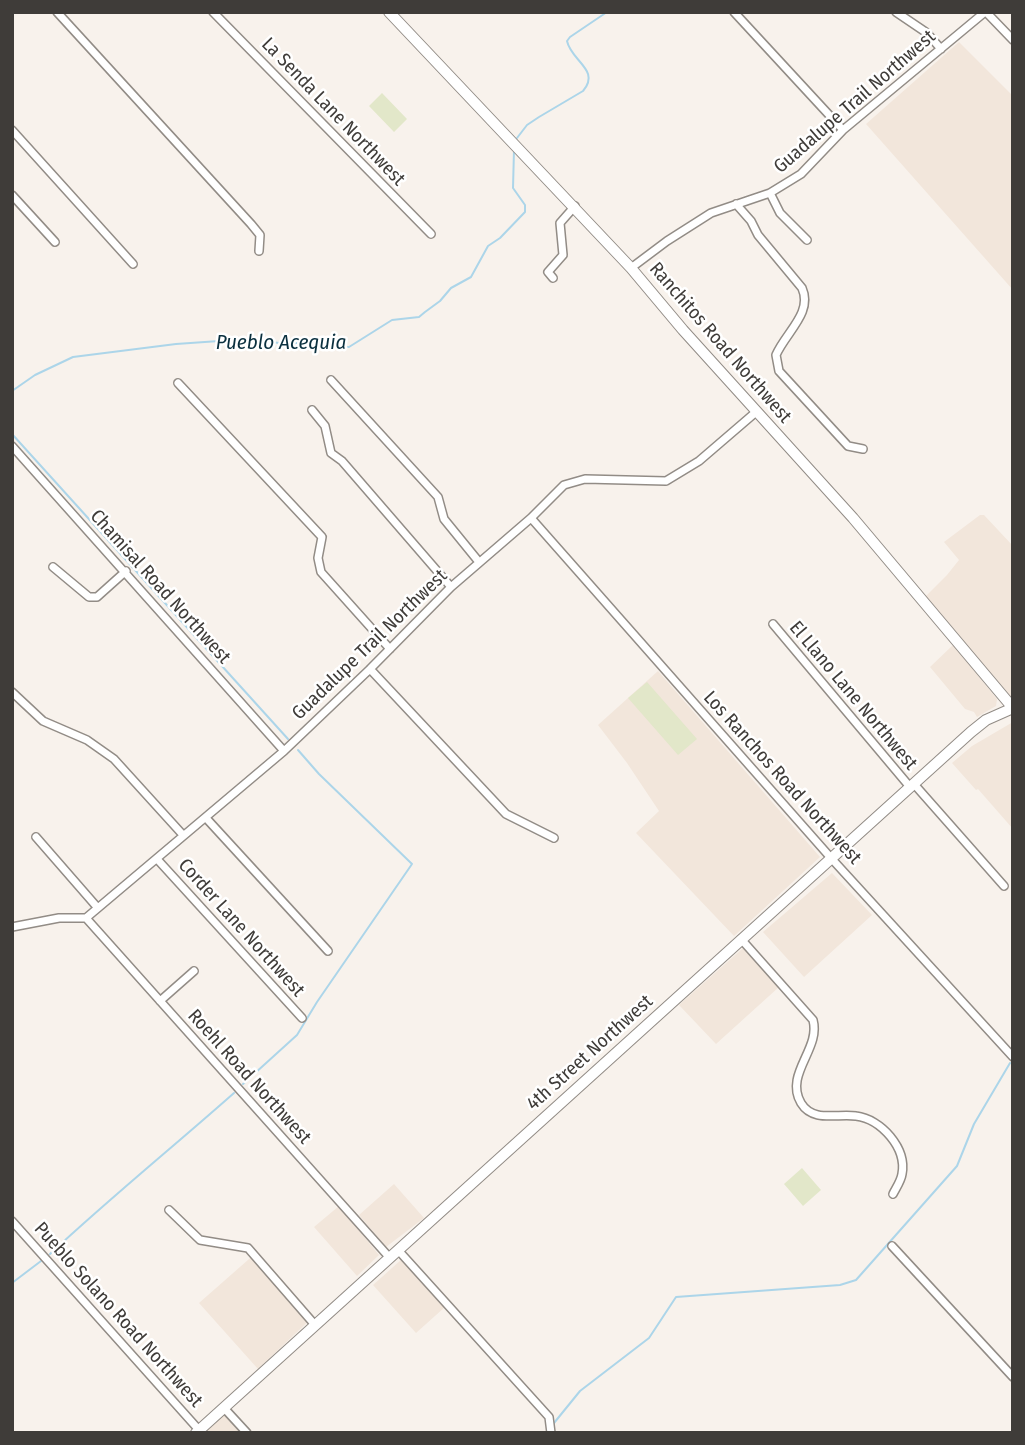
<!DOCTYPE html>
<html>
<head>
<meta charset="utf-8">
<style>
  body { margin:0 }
  #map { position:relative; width:1025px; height:1445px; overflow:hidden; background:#f8f2ec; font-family:"Fira Sans Condensed",sans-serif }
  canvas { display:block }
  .frame { position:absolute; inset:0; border:14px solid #3f3c39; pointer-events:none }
</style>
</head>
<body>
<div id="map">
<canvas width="1025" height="1445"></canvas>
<div class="frame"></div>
</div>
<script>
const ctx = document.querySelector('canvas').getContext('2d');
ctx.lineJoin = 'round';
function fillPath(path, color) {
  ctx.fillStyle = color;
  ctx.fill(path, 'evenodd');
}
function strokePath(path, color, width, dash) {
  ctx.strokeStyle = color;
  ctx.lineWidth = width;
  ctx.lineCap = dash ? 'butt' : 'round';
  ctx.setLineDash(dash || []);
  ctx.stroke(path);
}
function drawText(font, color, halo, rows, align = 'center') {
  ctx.font = font + ' "Fira Sans Condensed",sans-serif';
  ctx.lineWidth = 5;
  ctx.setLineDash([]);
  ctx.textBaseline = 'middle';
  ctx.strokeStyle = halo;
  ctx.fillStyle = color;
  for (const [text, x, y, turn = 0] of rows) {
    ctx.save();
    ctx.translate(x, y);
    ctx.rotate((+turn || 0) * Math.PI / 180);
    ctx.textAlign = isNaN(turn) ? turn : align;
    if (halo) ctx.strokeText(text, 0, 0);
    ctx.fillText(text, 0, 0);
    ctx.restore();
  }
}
fillPath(new Path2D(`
  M959 42 1013 96V290L866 124Z
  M980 515H984L1013 546V696H1010L926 596 947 575 959 560 944 542Z
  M953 645 997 699 996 706 977 717 974 712 965 709 930 667Z
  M658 671 820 857 734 936 636 833 659 811 627 763 598 725Z
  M1013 722V829L978 789 976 790 952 763 972 746Z
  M832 873 872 915 804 977 763 932Z
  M743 948 779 987 716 1044 679 1005Z
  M394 1184 424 1218 386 1247 359 1215Z
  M339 1206 379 1255 357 1276 314 1227Z
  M257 1252 314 1316 258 1369 199 1303Z
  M402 1259 445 1307 416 1333 373 1285Z
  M222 1416H225L241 1433H202Z`), '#f2e6db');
fillPath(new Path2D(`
  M382 93 407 119 394 132 369 106Z
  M647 682 697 739 678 755 628 698Z
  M802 1168 821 1190 803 1206 784 1184Z`), '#e2e7c9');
strokePath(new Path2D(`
  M517 138 527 125 539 117 583 91C601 70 571 61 567 41L570 37 607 12
  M12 391 35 375 73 357 176 344 248 339 287 344 317 341 335 347H349L392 320 419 317 425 312 440 301 451 288 471 277 488 246 500 238 525 212V205L513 188 514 150
  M12 434 288 739
  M243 1084 297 1035 317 1002 412 864 319 774 298 750
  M50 1254C110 1198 173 1147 234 1093
  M12 1283 41 1261
  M554 1423 580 1391 649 1338 676 1297 840 1285 856 1280 957 1166 974 1124 1010 1063`), '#acd5e9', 2);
const street = new Path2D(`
  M57 12 251 224 260 235 259 251
  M213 12 431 234
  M734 12 843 130
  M896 12 927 33 941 49
  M986 12 1013 40
  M12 130 133 264
  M770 193 780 213 807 240
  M12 195 55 242
  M736 204 751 221 758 235 802 288C813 313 786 332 776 355L779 371 848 446 863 449
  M631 268 667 241 711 213 770 193 801 174 843 130 985 12
  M553 278 548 272 563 255 560 223 575 206
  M331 380 438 497 444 519 479 562
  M178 383 322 537 318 558 321 572 390 649
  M312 410 325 426 331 453 342 461 451 587
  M12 446 284 751
  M531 518 831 858 1013 1057
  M53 567 89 597H97L126 571
  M773 624 910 787
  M370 669 506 814 554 838
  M12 692 43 721 87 740 114 759 183 835
  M914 784 1004 886
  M206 818 328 951
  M36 837 97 907
  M157 859 302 1018
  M86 918 389 1257
  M12 927 59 918H86L284 751 370 669 451 587 531 518 564 485 585 479 666 481 699 461 756 412
  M741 939 813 1020C821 1049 784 1074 801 1103 813 1123 838 1113 856 1116 881 1119 907 1148 902 1174 901 1181 896 1188 893 1194
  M160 1001 194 971
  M169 1210 200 1240 248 1248 315 1325
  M12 1221 199 1430
  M892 1246 1013 1377
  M398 1250 549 1417 551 1433
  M224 1408 247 1433`);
const secondary = new Path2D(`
  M389 12 631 268 683 330 853 518 1013 708
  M196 1433 971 732 986 720 1013 708`);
strokePath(street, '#928c86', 10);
strokePath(secondary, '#928c86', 12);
strokePath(street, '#fff', 7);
strokePath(secondary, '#fff', 10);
drawText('19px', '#3f3c39', '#fff', [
  ["Guadalupe Trail Northwest",855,102,-41],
  ["La Senda Lane Northwest",333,112,46],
  ["Ranchitos Road Northwest",720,343,49],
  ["Chamisal Road Northwest",160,587,48],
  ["Guadalupe Trail Northwest",370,645,-44],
  ["El Llano Lane Northwest",853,696,50],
  ["Los Ranchos Road Northwest",782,778,48],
  ["Corder Lane Northwest",241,928,48],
  ["4th Street Northwest",590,1053,-42],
  ["Roehl Road Northwest",249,1077,48],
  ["Pueblo Solano Road Northwest",118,1315,48]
]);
drawText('italic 21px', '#0b303f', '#fff', [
  ["Pueblo Acequia",281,343]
]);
</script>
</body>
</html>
